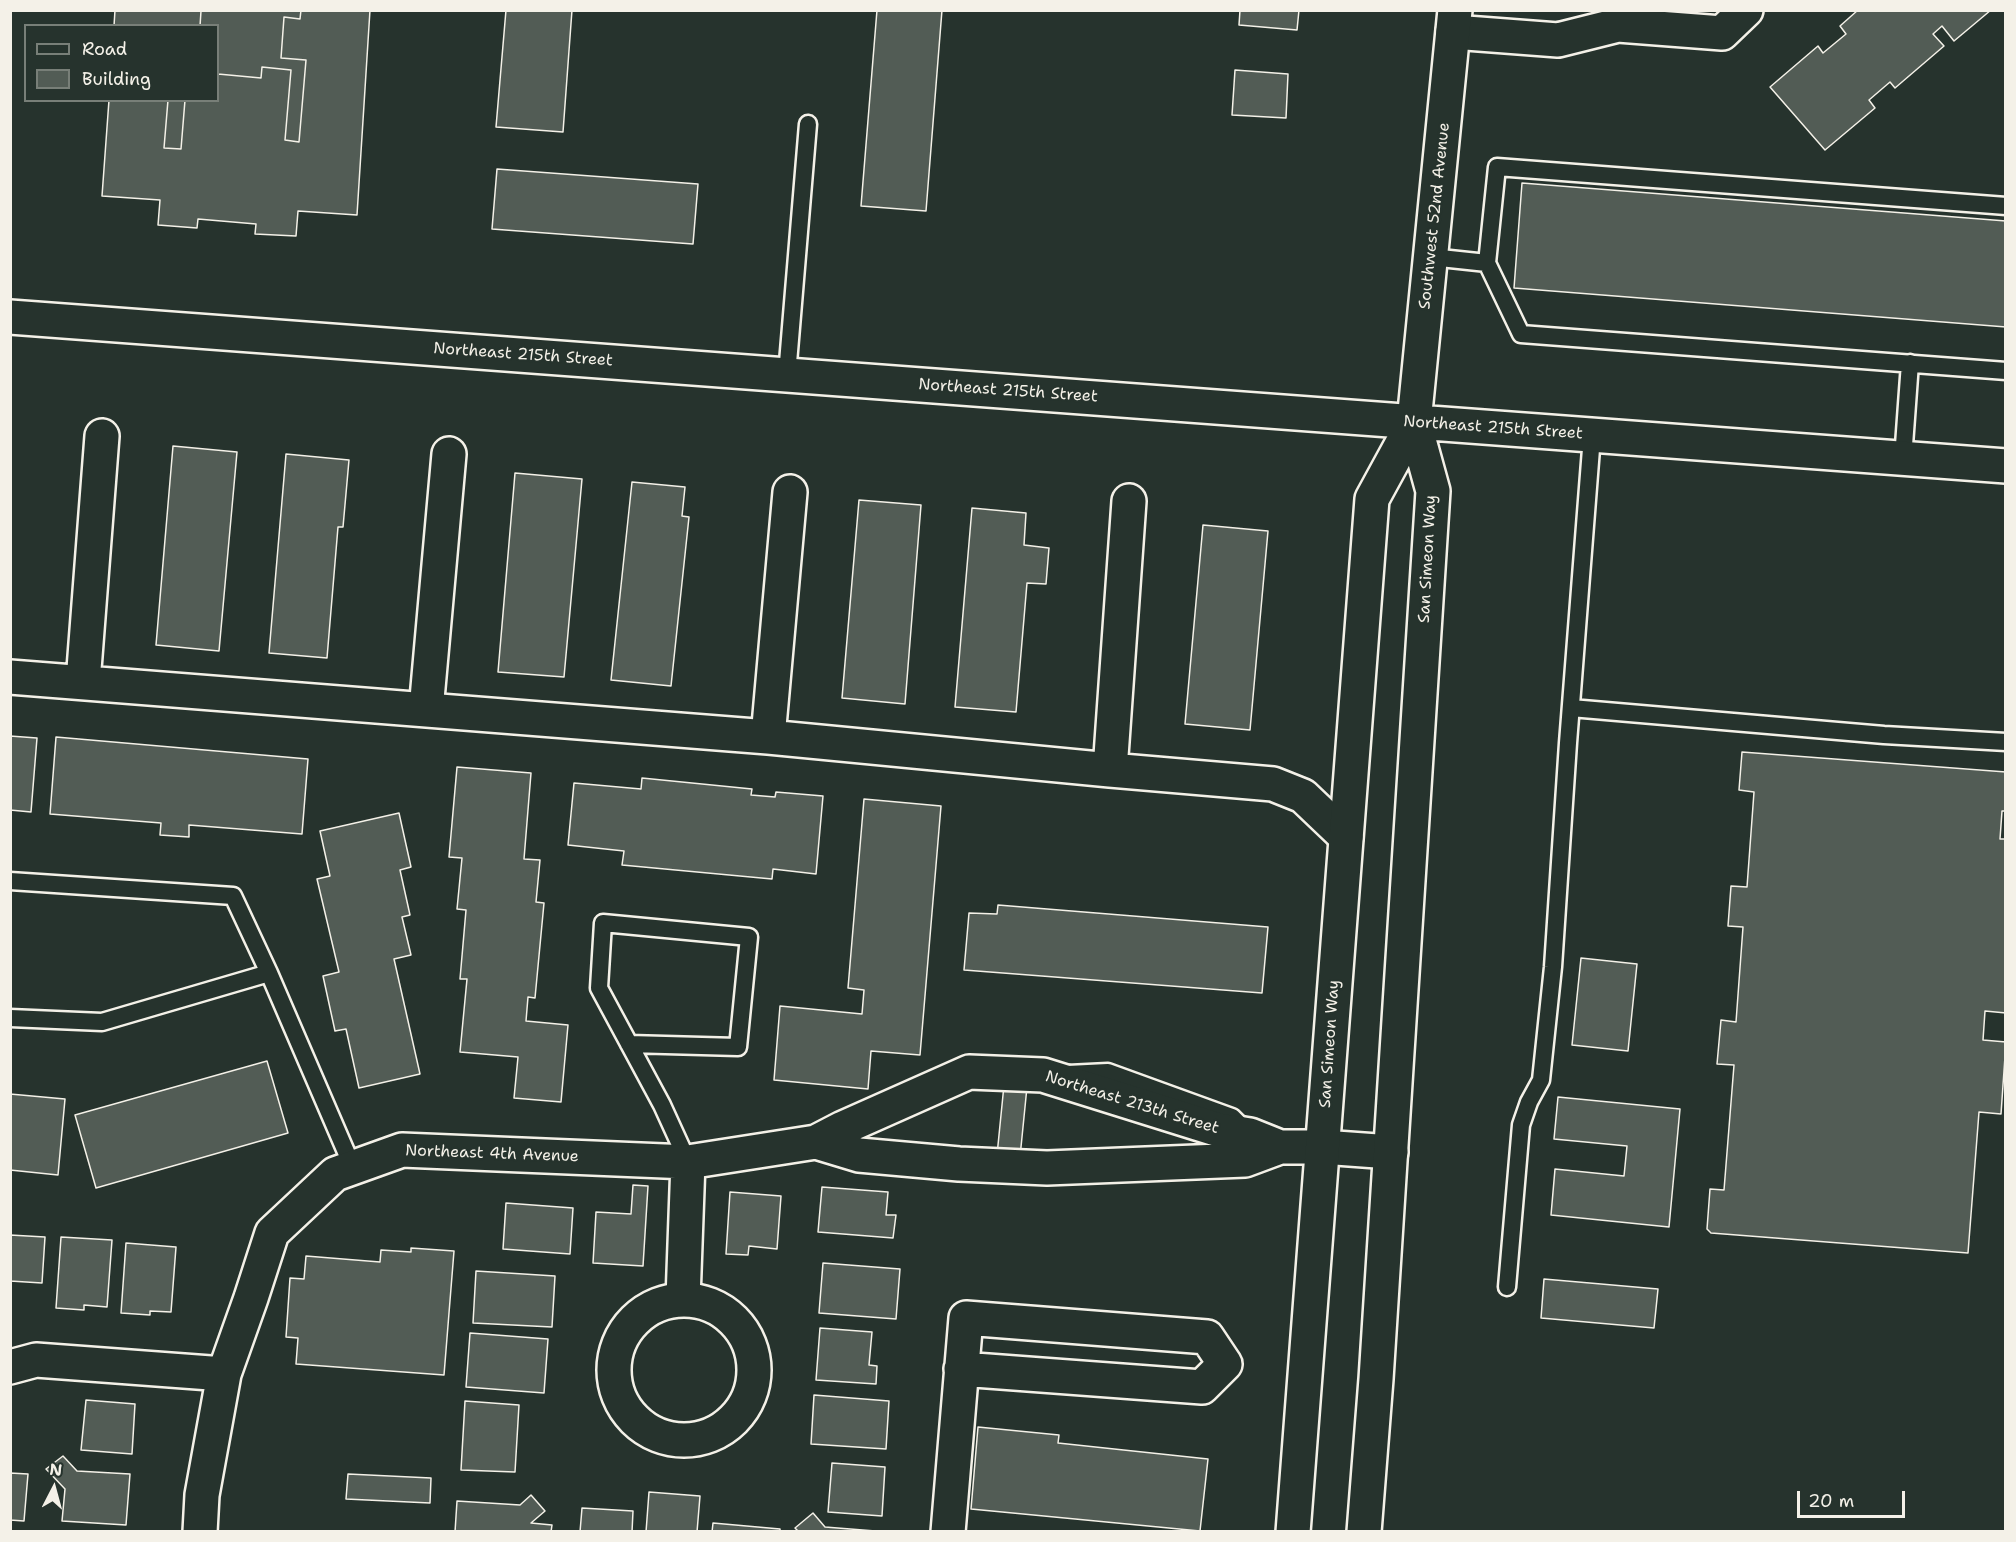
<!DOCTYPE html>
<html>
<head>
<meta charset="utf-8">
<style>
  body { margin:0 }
  #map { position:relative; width:2016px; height:1542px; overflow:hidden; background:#26332d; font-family:"Shantell Sans",sans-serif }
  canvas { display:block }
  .frame { position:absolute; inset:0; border:12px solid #f4f1e8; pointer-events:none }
  .legend { position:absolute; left:24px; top:24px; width:195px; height:78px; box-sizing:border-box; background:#26332d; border:2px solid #787f78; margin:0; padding:8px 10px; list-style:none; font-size:18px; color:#f4f1e8 }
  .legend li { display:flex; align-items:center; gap:12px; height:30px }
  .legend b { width:30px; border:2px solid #787f78 }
  .north { position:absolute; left:24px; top:1458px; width:60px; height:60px; -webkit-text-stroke:4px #26332d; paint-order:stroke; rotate:6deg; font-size:16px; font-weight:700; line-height:24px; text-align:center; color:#f4f1e8 }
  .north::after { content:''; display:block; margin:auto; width:21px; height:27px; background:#f4f1e8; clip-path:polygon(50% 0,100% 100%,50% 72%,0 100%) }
  .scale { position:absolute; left:1797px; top:1491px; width:108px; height:27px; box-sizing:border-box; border:3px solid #f4f1e8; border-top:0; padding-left:8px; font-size:18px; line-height:21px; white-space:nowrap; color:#f4f1e8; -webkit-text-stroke:4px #26332d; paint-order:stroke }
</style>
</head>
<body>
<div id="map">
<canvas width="2016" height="1542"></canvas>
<div class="frame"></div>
<ul class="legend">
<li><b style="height:8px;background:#26332d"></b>Road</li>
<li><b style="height:16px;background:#525c55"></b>Building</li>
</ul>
<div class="north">N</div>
<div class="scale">20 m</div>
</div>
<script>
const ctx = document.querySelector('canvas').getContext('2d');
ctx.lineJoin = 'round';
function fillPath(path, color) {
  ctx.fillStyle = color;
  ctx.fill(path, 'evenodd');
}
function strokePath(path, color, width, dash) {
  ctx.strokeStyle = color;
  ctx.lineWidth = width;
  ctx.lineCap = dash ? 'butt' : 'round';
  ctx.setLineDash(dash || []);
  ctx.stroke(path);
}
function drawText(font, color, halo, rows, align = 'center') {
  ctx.font = font + ' "Shantell Sans",sans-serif';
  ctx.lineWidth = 4.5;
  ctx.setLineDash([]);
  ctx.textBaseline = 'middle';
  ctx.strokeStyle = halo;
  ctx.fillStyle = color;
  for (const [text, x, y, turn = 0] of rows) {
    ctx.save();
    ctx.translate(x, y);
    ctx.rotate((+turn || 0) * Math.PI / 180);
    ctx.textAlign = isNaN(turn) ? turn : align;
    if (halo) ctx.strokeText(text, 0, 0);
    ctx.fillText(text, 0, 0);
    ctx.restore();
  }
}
const building = new Path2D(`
  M115 10 201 11 200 26H114Z
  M197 10H301L300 19 284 17 281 58 306 60 299 142 285 140 291 70 262 67 261 78 218 74V26H200L201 11Z
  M301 10H370L357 215 298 211 296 236 255 234 256 224 198 219 197 228 158 225 160 200 102 196 109 100H168L164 148 181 149 185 100H218V74L261 78 262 67 291 70 285 140 299 142 306 60 281 58 284 17 300 19Z
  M506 10H572L563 132 496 127Z
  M877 10H942L926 211 861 206Z
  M1240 10H1299L1297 30 1239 25Z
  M1858 10H1991L1954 41 1942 26 1933 34 1944 46 1895 88 1890 82 1869 100 1875 108 1825 150 1770 87 1818 46 1823 53 1846 34 1840 26Z
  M1235 70 1288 74 1286 118 1232 115Z
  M168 100H185L181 149 164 148Z
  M497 169 698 184 693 244 492 229Z
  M1522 183 2006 221V327L1514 288Z
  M173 446 237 452 219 651 156 645Z
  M286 454 349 460 343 527H338L327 658 269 653Z
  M515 473 582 479 564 677 498 672Z
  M632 482 685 487 682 516 689 517 671 686 611 680Z
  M859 500 921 505 905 704 842 698Z
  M972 508 1026 513 1024 545 1049 548 1046 584 1027 583 1016 712 955 707Z
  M1203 525 1268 531 1250 730 1185 724Z
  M10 736 37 738 31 812 10 810Z
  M56 737 308 759 302 834 189 825V837L160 835 161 823 50 814Z
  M1742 752 2006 772V811H2002L2000 839H2006V1013L1985 1011 1983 1040 2006 1042 2001 1114 1979 1112 1968 1253 1711 1233 1707 1229 1710 1189 1724 1190 1734 1065 1717 1064 1721 1020 1736 1022 1743 927 1728 926 1731 886 1747 887 1754 792 1739 790Z
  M457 767 531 773 524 859 540 860 536 902 544 903 535 998 528 997 526 1021 568 1025 561 1102 514 1098 518 1057 460 1052 467 979H460L466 910 457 909 462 858 449 857Z
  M642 778 752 789 751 795 775 797 776 792 823 796 816 874 773 869 772 879 622 865 624 851 568 845 574 783 641 789Z
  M864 799 941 806 920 1055 871 1051 868 1089 774 1080 780 1006 862 1014 864 990 848 988Z
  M399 813 411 867 400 870 410 915 402 917 411 955 394 959 420 1074 359 1088 346 1029 335 1031 323 976 339 972 317 879 330 876 320 831Z
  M998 905 1268 927 1262 993 964 970 969 913 997 914Z
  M1581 958 1637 964 1628 1051 1572 1045Z
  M267 1061 288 1133 96 1188 75 1115Z
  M1006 1065 1029 1067 1019 1167 996 1165Z
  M10 1094 65 1099 58 1175 10 1170Z
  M1558 1097 1680 1109 1669 1227 1551 1215 1555 1169 1624 1176 1627 1146 1554 1139Z
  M633 1185 648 1186 643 1266 593 1263 596 1212 631 1214Z
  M822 1187 888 1192 886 1215H896L893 1238 818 1232Z
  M730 1192 781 1196 777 1249 749 1246 748 1255 726 1254Z
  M506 1203 573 1208 570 1254 503 1249Z
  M10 1235 45 1237 42 1283 10 1281Z
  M61 1237 112 1240 107 1307 84 1305V1310L56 1308Z
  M126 1243 176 1247 171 1312 150 1311V1315L121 1313Z
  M411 1248 454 1251 444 1375 296 1364 298 1338 286 1337 290 1278 304 1279 306 1256 380 1262 381 1250 411 1252Z
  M823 1263 900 1269 896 1319 819 1313Z
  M476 1271 555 1276 552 1327 473 1323Z
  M1544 1279 1658 1289 1654 1328 1541 1318Z
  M820 1328 872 1332 869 1365 877 1366 876 1384 816 1380Z
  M470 1333 548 1339 544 1393 466 1387Z
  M814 1395 889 1401 886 1449 811 1444Z
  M86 1400 135 1404 132 1454 81 1450Z
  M465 1401 519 1405 515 1472 461 1470Z
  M978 1427 1059 1435 1058 1443 1208 1459 1200 1531 971 1509Z
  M63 1456 77 1471 130 1474 126 1525 62 1521 65 1489 46 1469Z
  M832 1463 885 1467 882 1516 828 1512Z
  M10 1473 28 1474 24 1521 10 1520Z
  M348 1474 431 1478 430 1503 346 1499Z
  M649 1492 700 1496 697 1532H646Z
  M531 1495 545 1511 531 1523 552 1525 551 1532H455L457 1501 520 1505Z
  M582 1508 633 1511 632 1532H580Z
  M813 1513 825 1527 888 1532H799L795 1528Z
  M713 1523 780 1529V1532H712Z`);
fillPath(building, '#525c55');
strokePath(building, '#f4f1e8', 1.5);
const service = new Path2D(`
  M1431 257 1487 263 1521 334 2006 371
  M1487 263 1497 167 2006 206
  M787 375 808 124
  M1903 459 1910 363
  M1571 708 1884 735 2006 742
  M10 881 233 896 269 973 353 1168
  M10 1018 102 1022 269 973
  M629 1044 738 1047 749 937 603 923 599 988 662 1105 688 1162
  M1068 1074 1108 1072 1232 1117 1243 1128
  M1507 1287 1521 1125 1529 1102 1541 1080 1553 967 1568 743 1592 436`);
const minor = new Path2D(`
  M1453 32 1558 40 1618 25 1722 33 1746 10
  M10 677 768 737 1110 770 1129 501
  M83 682 102 436
  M426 710 449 454
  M768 737 790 492
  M1110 770 1273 784 1303 796 1346 837
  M816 1142 859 1155 959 1164 1047 1168 1245 1160 1280 1147H1322L1391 1152
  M683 1299 688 1162
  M614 1370a70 70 0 1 1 140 0a70 70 0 1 1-140 0Z
  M10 1367 36 1360 224 1374
  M200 1532 202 1495 224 1374 251 1298 272 1233 335 1174 402 1150 688 1162 816 1142 843 1128 969 1072 1043 1075 1219 1130 1250 1135 1280 1147
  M948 1532 966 1318 1207 1337 1225 1364 1202 1387 961 1369`);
const tertiary = new Path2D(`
  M10 317 2006 466
  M1293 1532 1372 499 1414 422
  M1364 1532 1376 1379 1433 491 1414 422 1455 10`);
strokePath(service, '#f4f1e8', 21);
strokePath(minor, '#f4f1e8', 38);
strokePath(tertiary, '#f4f1e8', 38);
strokePath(service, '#26332d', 16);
strokePath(minor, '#26332d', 33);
strokePath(tertiary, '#26332d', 33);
drawText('16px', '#f4f1e8', '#26332d', [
  ["Southwest 52nd Avenue",1435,216,-84],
  ["Northeast 215th Street",523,355,4],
  ["Northeast 215th Street",1008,391,4],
  ["Northeast 215th Street",1493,428,4],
  ["San Simeon Way",1428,559,-87],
  ["San Simeon Way",1330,1044,-86],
  ["Northeast 213th Street",1132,1103,17],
  ["Northeast 4th Avenue",492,1154,2]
]);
</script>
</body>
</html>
